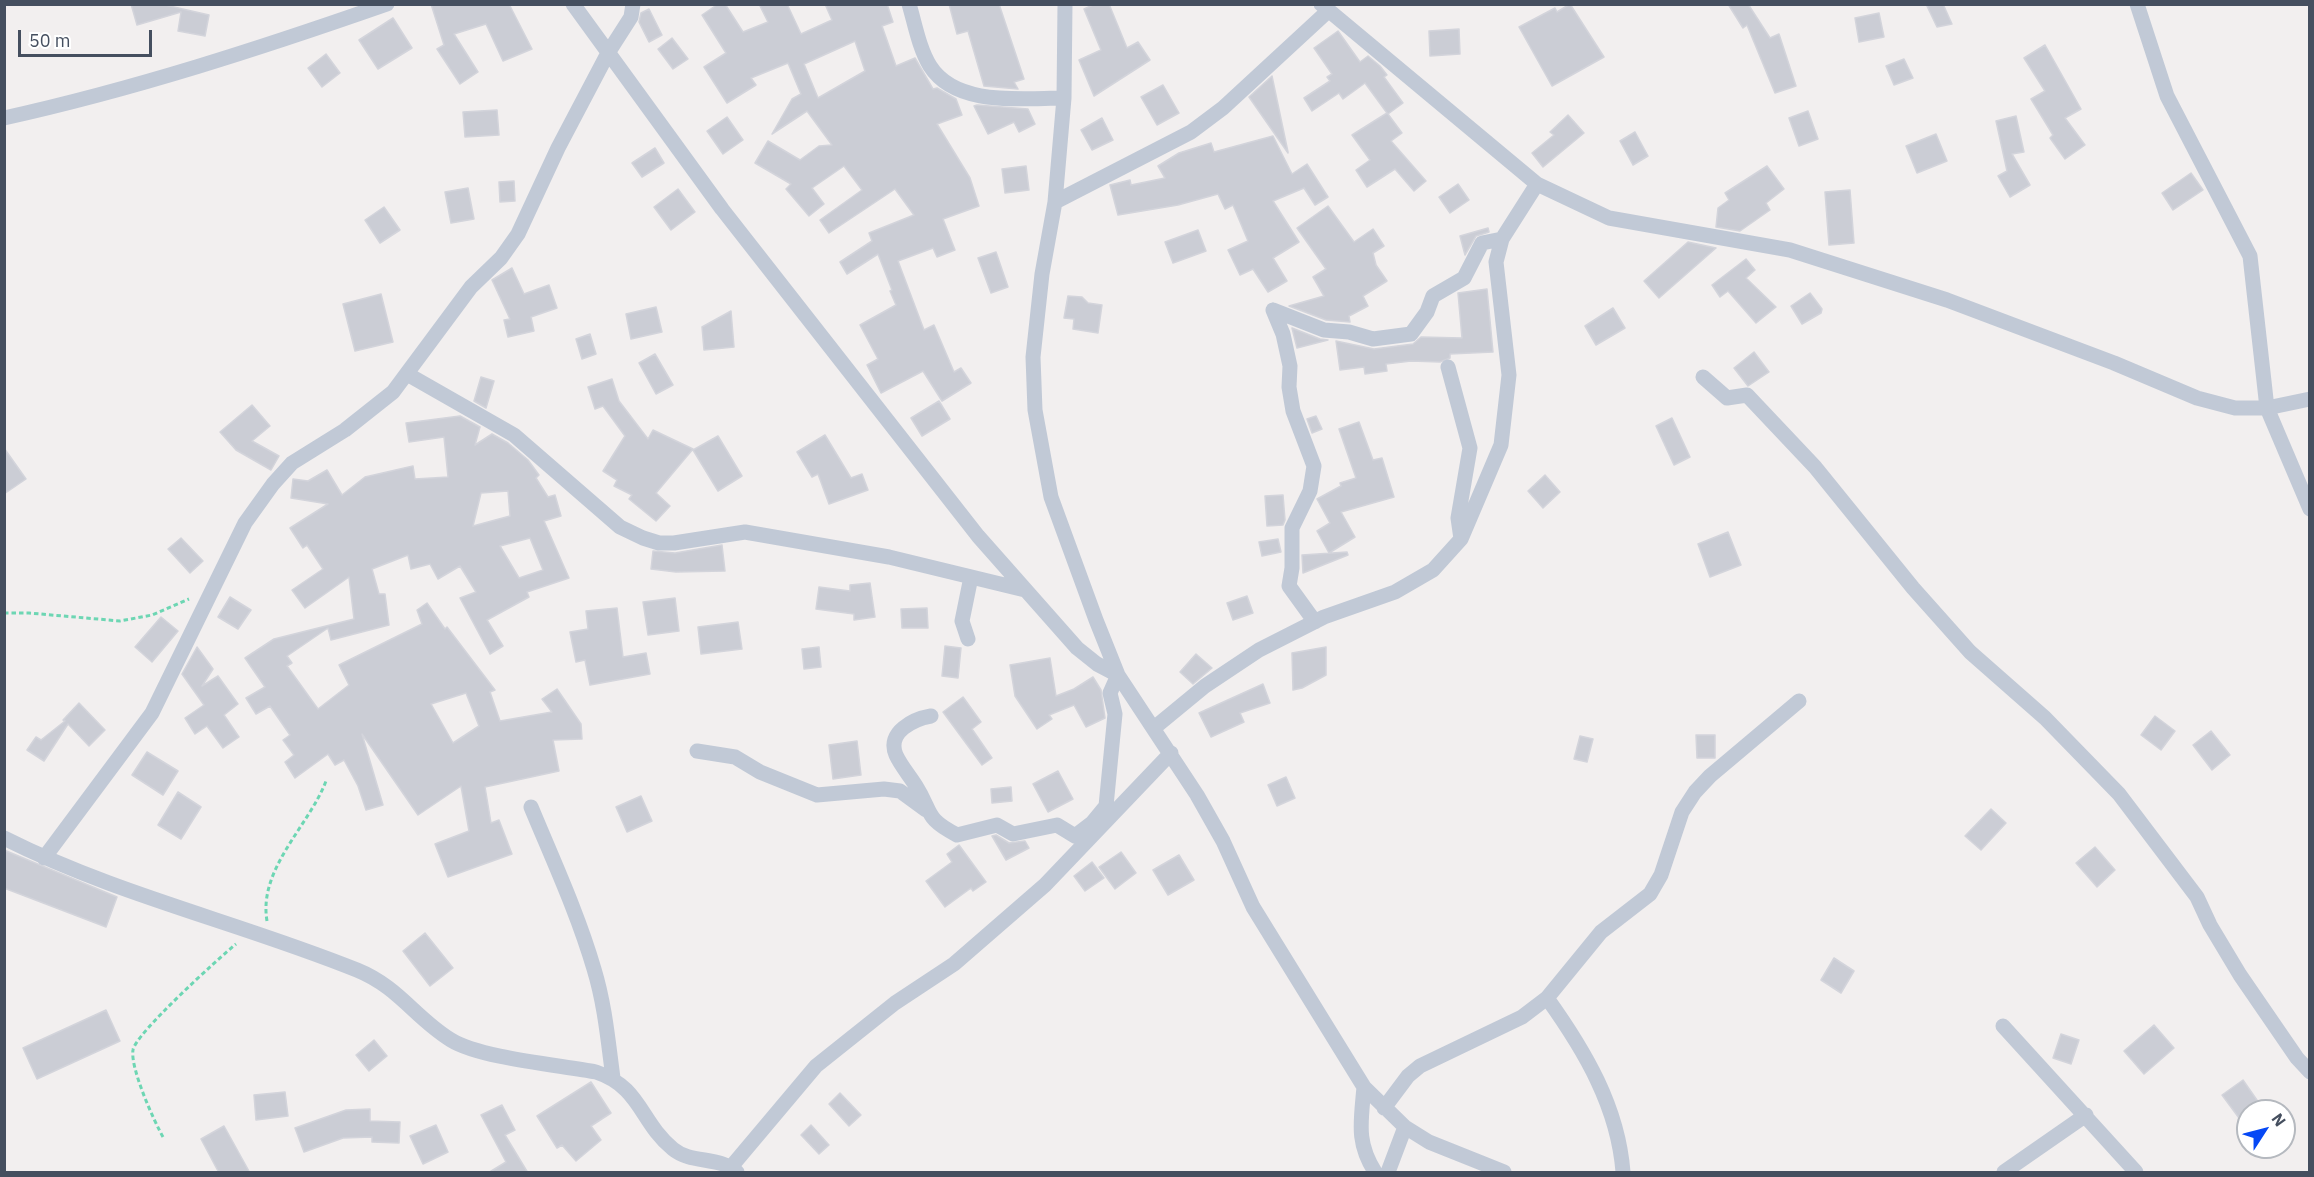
<!DOCTYPE html>
<html>
<head>
<meta charset="utf-8">
<style>
  body { margin:0 }
  #map { position:relative; width:2314px; height:1177px; overflow:hidden; background:#f2efef; font-family:"IBM Plex Sans",sans-serif }
  canvas { display:block }
  .frame { position:absolute; inset:0; border:6px solid #454f5f; pointer-events:none }
  .north { position:absolute; left:2236px; top:1099px; width:60px; height:60px; box-sizing:border-box; background:#fff; border:2px solid #b5b9bf; border-radius:50%; rotate:54deg; font-size:16px; font-weight:700; line-height:24px; text-align:center; color:#454f5f }
  .north::after { content:''; display:block; margin:auto; width:21px; height:27px; background:#0648f5; clip-path:polygon(50% 0,100% 100%,50% 72%,0 100%) }
  .scale { position:absolute; left:18px; top:30px; width:134px; height:27px; box-sizing:border-box; border:3px solid #454f5f; border-top:0; padding-left:8px; font-size:18px; line-height:21px; white-space:nowrap; color:#454f5f; -webkit-text-stroke:4px #fff; paint-order:stroke }
</style>
</head>
<body>
<div id="map">
<canvas width="2314" height="1177"></canvas>
<div class="frame"></div>
<div class="north">N</div>
<div class="scale">50 m</div>
</div>
<script>
const ctx = document.querySelector('canvas').getContext('2d');
ctx.lineJoin = 'round';
function fillPath(path, color) {
  ctx.fillStyle = color;
  ctx.fill(path, 'evenodd');
}
function strokePath(path, color, width, dash) {
  ctx.strokeStyle = color;
  ctx.lineWidth = width;
  ctx.lineCap = dash ? 'butt' : 'round';
  ctx.setLineDash(dash || []);
  ctx.stroke(path);
}
const building = new Path2D(`
  M131 4H161L209 15 205 36 178 31 181 12 137 25Z
  M431 4H509L532 49 503 61 486 24 454 34 478 72 460 84 437 49 444 45Z
  M718 4H725L743 32 768 22 759 4H787L801 34 832 20 825 4H887L893 22 882 26 896 66 915 58 933 89 937 88 956 99 962 115 937 124 970 178 979 206 943 219 955 250 937 257 933 248 898 261 924 330 934 325 954 372 961 368 971 383 942 401 923 371 881 393 867 365 878 359 860 325 896 305 890 291 892 290 878 254 847 274 840 262 872 241 869 233 914 215 895 189 829 233 820 220 862 190 844 166 812 188 824 204 809 216 786 189 791 184 755 163 768 141 800 160 819 146 832 145 807 111 772 134 792 99 801 94 788 63 751 78 756 85 727 103 704 67 726 53 702 15ZM855 41 865 71 818 98 804 64Z
  M949 4H999L1024 79 1014 82 1018 89 984 86 968 31 957 34Z
  M1095 4H1109L1127 48 1138 42 1150 60 1094 96 1079 60 1101 50 1084 9Z
  M1570 4 1604 57 1552 86 1519 27 1555 8 1557 12Z
  M1728 4H1748L1770 38 1779 34 1796 86 1775 93 1747 25 1743 28Z
  M1926 4H1943L1952 24 1937 27Z
  M649 9 662 35 649 42 639 22 641 13Z
  M1879 13 1884 37 1859 42 1855 18Z
  M393 18 412 48 378 69 359 40Z
  M1459 29 1460 54 1430 56 1429 31Z
  M1338 31 1360 62 1368 56 1380 66 1387 75 1384 77 1403 103 1388 114 1402 133 1391 141 1426 181 1414 191 1395 169 1367 187 1356 170 1370 160 1352 135 1387 113 1365 83 1343 99 1339 93 1312 111 1304 98 1330 81 1327 77 1332 74 1314 48Z
  M672 38 688 59 673 69 658 49Z
  M2045 45 2081 109 2065 118 2085 145 2065 159 2050 138 2053 135 2031 99 2045 91 2024 58Z
  M326 54 340 73 322 87 308 68Z
  M1904 59 1913 78 1894 85 1886 66Z
  M1272 76 1288 152V153L1249 97Z
  M1163 85 1179 113 1157 125 1141 97Z
  M977 105 1028 109 1035 124 1019 132 1014 122 988 134 974 106Z
  M497 110 499 135 465 137 463 112Z
  M1808 111 1818 139 1799 146 1789 118Z
  M1568 115 1584 133 1543 167 1532 153 1554 135 1550 132Z
  M2016 116 2024 152 2012 154 2030 185 2010 197 1998 176 2007 171 1996 121Z
  M727 117 743 140 723 154 707 131Z
  M1102 118 1113 140 1092 150 1081 130Z
  M1635 132 1648 156 1633 165 1620 141Z
  M1936 134 1947 161 1917 173 1906 146Z
  M1273 136 1292 174 1307 164 1328 197 1315 205 1304 188 1273 201 1299 242 1273 258 1287 281 1268 292 1253 269 1240 275 1228 250 1248 241 1233 205 1225 209 1218 194 1178 205 1118 215 1110 185 1130 180 1131 185 1165 178 1158 166 1179 153 1211 143 1214 152Z
  M655 148 664 163 642 177 632 163Z
  M1026 166 1029 190 1005 193 1002 169Z
  M1767 166 1784 189 1766 203 1770 210 1740 231 1716 227 1718 208 1729 200 1725 193Z
  M2191 173 2203 190 2173 210 2162 193Z
  M514 181 515 201 500 202 499 182Z
  M1458 184 1469 200 1450 213 1439 197Z
  M468 188 474 219 451 223 445 192Z
  M678 189 695 212 671 230 654 207Z
  M1850 190 1854 243 1829 245 1825 192Z
  M1328 206 1354 242 1373 229 1384 246 1373 253 1376 265 1387 281 1363 296 1368 306 1349 316 1350 322 1326 320 1289 306 1324 296 1313 277 1326 269 1297 228Z
  M384 207 400 230 380 243 365 220Z
  M1488 228 1489 232 1476 236 1465 255 1460 236Z
  M1198 230 1206 251 1173 263 1165 242Z
  M1688 242 1716 248 1659 298 1644 281Z
  M996 252 1008 287 991 293 978 258Z
  M1746 259 1755 270 1746 278 1776 307 1756 323 1728 291 1720 297 1712 285Z
  M512 268 524 294 549 285 557 308 531 317 534 331 508 337 504 320 510 319 492 280Z
  M1487 289 1493 352 1450 354V358L1440 362 1411 361 1386 364 1387 371 1365 374 1364 367 1340 370 1336 341 1374 349 1413 344 1421 337 1462 338 1458 293Z
  M1810 293 1822 309 1821 313 1802 324 1791 306Z
  M381 294 393 342 355 351 343 304Z
  M1068 296 1082 297 1088 303 1102 305 1098 333 1073 329 1074 319 1064 318Z
  M656 307 662 332 631 339 626 314Z
  M1613 308 1625 328 1596 345 1585 326Z
  M731 311 734 347 704 350 702 327Z
  M1292 328 1320 339 1328 340 1297 348Z
  M590 334 596 354 582 359 576 339Z
  M1754 352 1769 372 1748 386 1734 368Z
  M655 354 673 385 656 394 639 363Z
  M481 377 494 381 486 408 474 401Z
  M612 379 619 401 648 439 653 430 693 449 656 493 670 506 656 521 629 499 632 495 614 486 617 480 603 471 625 436 603 406 595 409 588 387Z
  M939 401 950 419 922 436 911 418Z
  M252 405 270 426 252 441 279 456 271 470 236 450 220 432Z
  M460 416 480 427 475 445 492 434 508 443 528 460 539 475 536 478 548 497 555 495 561 516 544 521 569 578 527 592 529 597 487 620 503 646 490 654 460 598 476 592 460 566 438 579 430 564 411 569 408 555 372 569 379 594H385L389 625 331 640 328 628 287 656 292 663 287 666 318 709 349 685 339 665 422 624 417 610 427 603 445 629 447 627 495 690 490 692 500 721 552 712 542 699 557 689 581 724 582 739 553 740 559 771 485 787 491 823 499 820 512 854 448 877 435 844 469 831 461 786 418 815 362 734 383 805 366 810 358 786 344 760 335 765 328 754 295 778 285 762 294 755 283 740 290 735 270 706 256 714 246 698 265 687 245 658 274 639 354 619 349 577 305 608 292 590 323 569 307 545 303 548 290 528 328 504 291 498 293 479 308 481 327 470 342 495 365 477 413 466 415 479 448 477 444 437 409 442 406 423ZM508 491 510 516 473 526 481 493ZM530 538 543 570 519 578 500 546ZM466 693 479 726 453 743 431 704Z
  M1316 416 1322 429 1312 433 1307 419Z
  M1672 418 1690 457 1674 465 1656 426Z
  M1359 422 1373 460 1382 458 1394 497 1341 512 1355 537 1329 553 1317 531 1330 523 1317 499 1341 486 1340 483 1356 478 1339 429Z
  M825 435 851 478 862 474 868 490 829 504 818 474 812 477 797 452Z
  M718 436 742 476 718 491 693 450Z
  M4 448 26 479 4 494Z
  M1545 475 1560 492 1543 508 1528 491Z
  M1283 495 1285 520 1283 525 1267 526 1265 496Z
  M1728 532 1741 565 1710 577 1698 544Z
  M181 538 203 561 190 573 168 549Z
  M1278 539 1281 552 1262 556 1259 542Z
  M722 545 725 571 676 572 651 569 653 551 675 553Z
  M1347 552 1348 555 1303 573 1302 555Z
  M870 583 875 617 854 620V614L816 609 819 587 850 591V585Z
  M1247 596 1253 613 1233 620 1227 603Z
  M230 597 251 610 238 629 218 617Z
  M675 598 679 631 648 635 643 602Z
  M617 608 623 657 646 653 650 674 590 685 585 660 576 662 570 632 588 629 586 611Z
  M927 608 928 628H902L901 609Z
  M161 617 178 631 152 662 135 647Z
  M738 622 742 649 701 654 698 627Z
  M945 646 961 648 958 678 942 676Z
  M197 647 213 669 202 686 218 676 238 704 224 715 239 737 223 748 207 726 195 734 185 718 204 705 182 674Z
  M819 647 821 667 804 669 802 649Z
  M1326 647V675L1302 688 1293 690 1292 653Z
  M1196 654 1212 668 1193 684 1180 672Z
  M1050 658 1056 696 1074 689 1093 677 1101 690 1105 718 1086 727 1074 705 1049 715 1052 719 1037 729 1015 696 1010 665Z
  M1263 684 1270 703 1240 713 1244 722 1211 737 1199 713Z
  M963 697 981 722 972 729 992 758 982 765 943 712Z
  M79 703 105 730 89 746 68 724 44 761 27 750 36 737 41 740 65 721 63 720Z
  M2155 716 2175 731 2161 750 2141 735Z
  M2211 731 2230 755 2212 770 2193 745Z
  M1696 735H1715V758H1697Z
  M1580 736 1593 739 1587 762 1574 759Z
  M857 741 861 775 833 779 829 745Z
  M147 752 178 771 163 795 132 775Z
  M1058 771 1073 799 1048 812 1033 784Z
  M1286 777 1295 798 1277 806 1268 785Z
  M1011 787 1012 801 992 803 991 789Z
  M178 792 201 807 181 839 158 825Z
  M641 796 652 821 627 832 616 807Z
  M1991 809 2006 823 1981 850 1965 836Z
  M996 835 1009 843 1025 841 1029 848 1006 860 992 836Z
  M959 845 986 882 973 891 971 888 945 907 926 881 952 862 947 854Z
  M2095 847 2115 870 2097 887 2076 863Z
  M4 850 117 897 106 927 4 888Z
  M1121 852 1136 873 1115 889 1099 867Z
  M1179 855 1194 880 1168 895 1153 870Z
  M1092 862 1104 878 1085 891 1074 876Z
  M425 933 453 968 430 986 403 951Z
  M1834 958 1854 971 1841 993 1821 980Z
  M106 1010 120 1041 37 1079 23 1048Z
  M2154 1025 2174 1048 2144 1074 2124 1051Z
  M2061 1034 2079 1040 2071 1064 2053 1058Z
  M374 1040 387 1056 369 1071 356 1055Z
  M2243 1080 2259 1103 2239 1118 2222 1095Z
  M591 1082 611 1113 591 1126 601 1140 576 1161 562 1145 557 1148 537 1116Z
  M285 1092 288 1116 256 1120 254 1095Z
  M840 1093 861 1115 849 1126 829 1104Z
  M502 1105 515 1130 505 1135 528 1173H488L506 1162 481 1115Z
  M370 1109V1121L400 1122 399 1143 372 1142V1137L343 1138 304 1152 295 1128 346 1110Z
  M436 1125 448 1152 423 1164 410 1136Z
  M811 1125 829 1145 819 1154 801 1135Z
  M224 1126 250 1173H219L201 1139Z`);
fillPath(building, '#cbcdd5');
strokePath(building, '#d3d4db', 1.5);
strokePath(new Path2D(`
  M4 613H29L120 621 152 615 189 599
  M267 921C258 869 309 826 326 781
  M163 1137C154 1121 130 1068 133 1050 135 1034 219 958 236 944`), '#6dd6b3', 3, [4.5, 3]);
strokePath(new Path2D(`
  M573 4 722 209 978 536 1077 648 1097 664 1118 675 1110 693 1115 714 1106 806 1092 823 1075 836 1057 825 1013 834 997 825 957 835C924 818 933 813 916 786 910 776 901 766 896 755 886 732 914 719 931 716
  M909 4C915 24 919 48 930 66 956 107 1022 98 1064 98
  M1065 4 1064 98 1055 202 1042 274 1033 357 1035 410 1051 497 1096 620 1118 675 1197 795 1223 841 1253 907 1364 1087 1405 1127 1429 1142 1504 1172
  M1321 4 1537 184 1609 218 1790 250 1947 300 2114 363 2197 398 2235 408H2267L2310 399
  M2137 4 2167 96 2250 256 2267 408 2310 509
  M4 118C135 89 261 48 387 4
  M1055 202 1191 132 1223 108 1327 12
  M1273 310 1283 334 1290 366 1289 387 1293 411 1314 466 1310 491 1292 528V568L1289 586 1315 622
  M1273 310 1324 330 1349 332 1373 339 1411 334 1427 312 1433 296 1464 278 1482 243 1502 239
  M1448 367 1470 448 1458 518 1461 539
  M407 374 514 435 620 527 643 538 659 543H674L745 532 889 557 1025 590
  M1703 377 1727 398 1747 395 1815 467 1913 588 1970 652 2045 718 2119 794 2197 897 2210 925 2240 975 2297 1058 2310 1072
  M968 639 962 621 971 577
  M1154 728 1205 686 1259 650 1324 617 1395 592 1433 570 1461 539 1501 445 1509 375 1496 262 1502 239 1537 184
  M697 751 735 757 760 772 817 795 884 789 900 791 926 810
  M531 807C553 860 578 914 594 969 605 1005 608 1041 613 1078
  M4 838C117 895 241 923 357 970 399 987 415 1018 451 1040 480 1058 559 1065 596 1072 641 1087 640 1122 673 1149 691 1164 719 1156 737 1172
  M44 858 152 713 245 523 273 484 292 463 345 430 393 392 471 287 501 258 518 234 558 148 608 53 631 17 633 4
  M1547 998C1585 1051 1618 1107 1623 1172
  M2003 1026 2136 1172
  M1364 1087C1361 1122 1356 1142 1375 1172
  M1384 1108 1408 1076 1420 1066 1522 1017 1547 998 1601 932 1650 894 1661 875 1682 812 1695 792 1710 776 1799 701
  M731 1167 816 1066 895 1003 954 964 1045 885 1171 753
  M1388 1172 1405 1127
  M2004 1172 2086 1115`), '#c1c9d6', 15);
</script>
</body>
</html>
